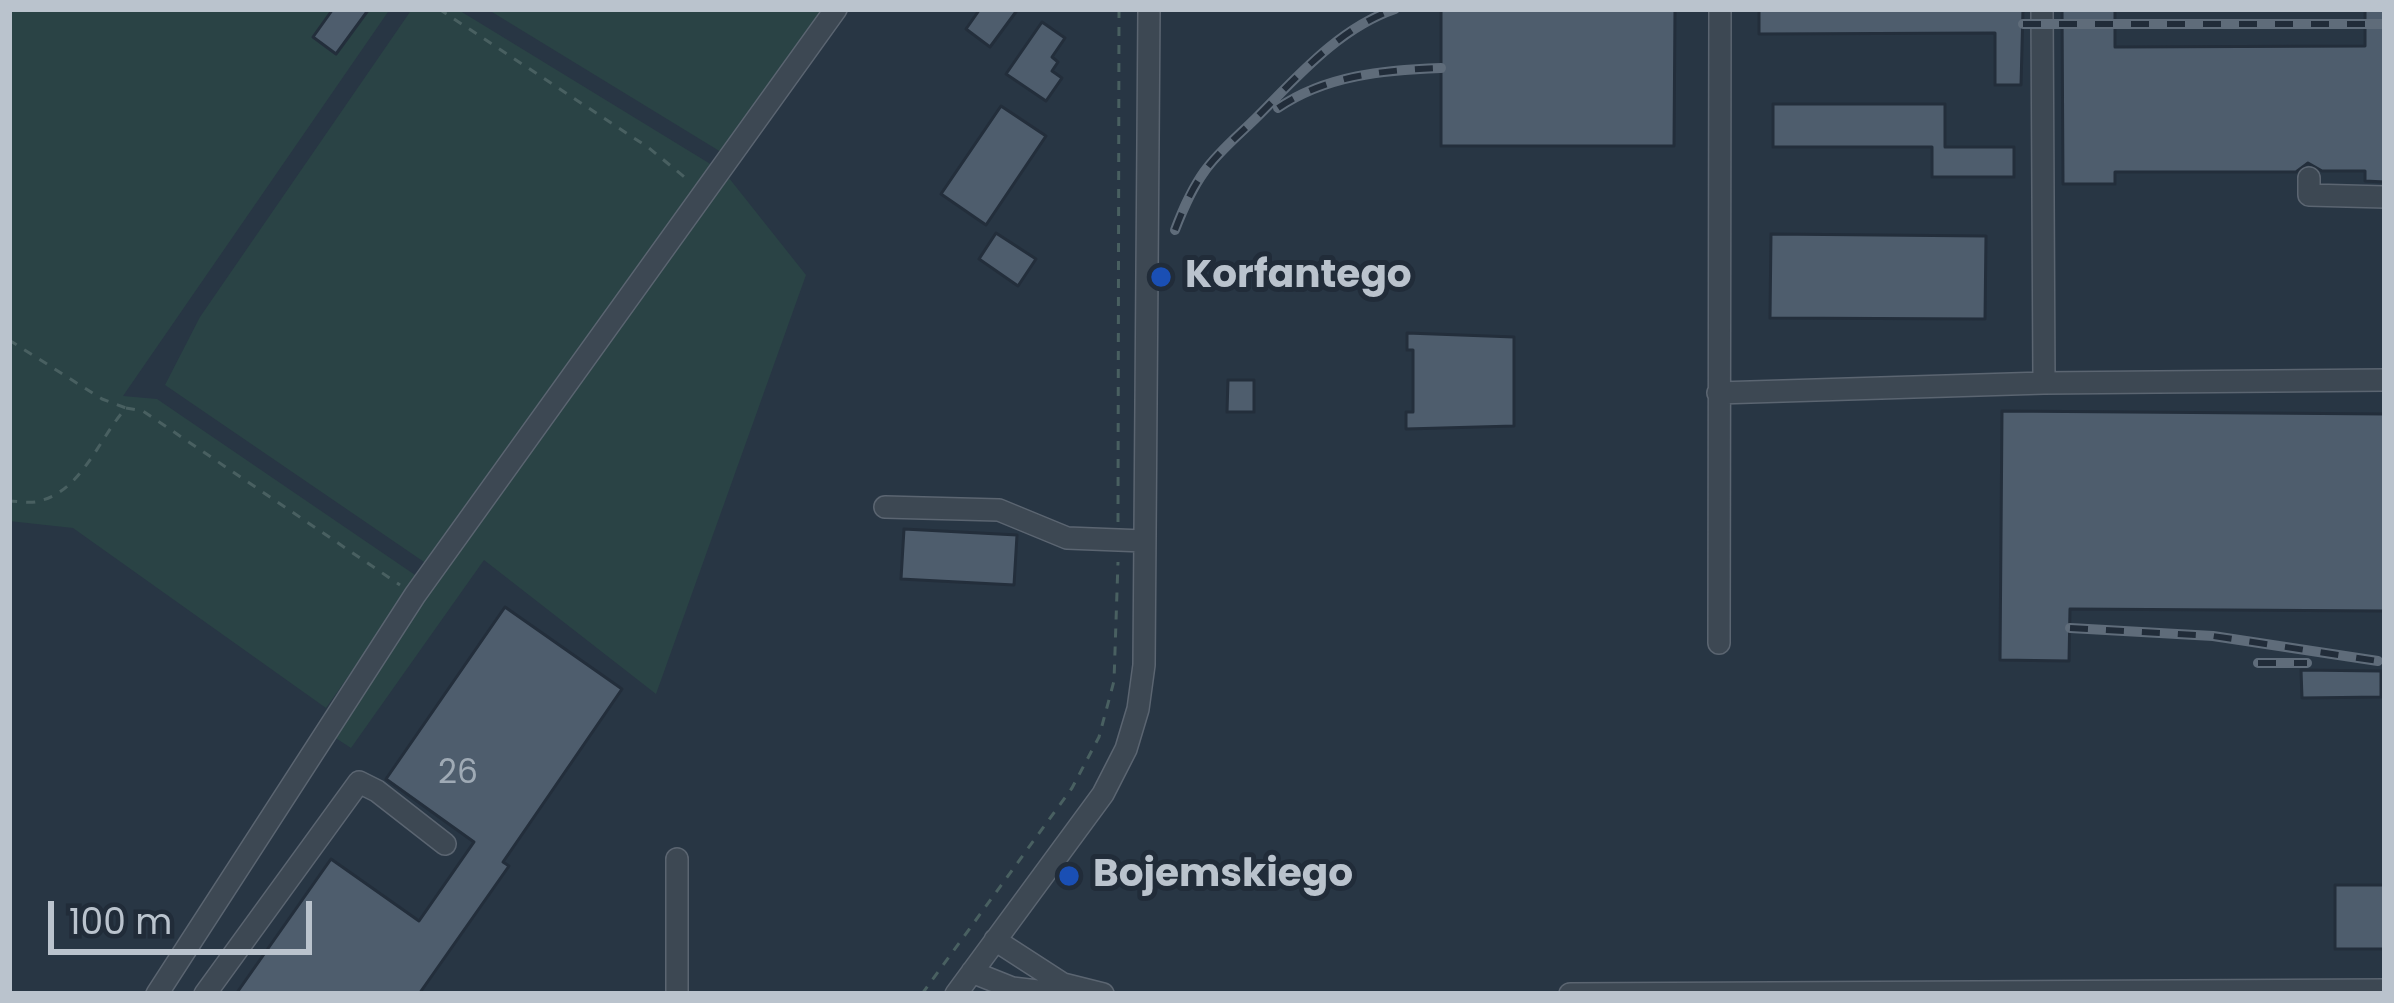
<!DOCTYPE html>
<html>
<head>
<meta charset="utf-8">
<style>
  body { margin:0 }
  #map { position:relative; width:2394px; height:1003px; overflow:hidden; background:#283644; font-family:Poppins,sans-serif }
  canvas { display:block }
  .frame { position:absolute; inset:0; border:12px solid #bac3cd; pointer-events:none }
  .scale { position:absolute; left:48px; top:901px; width:264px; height:54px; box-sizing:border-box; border:6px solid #bac3cd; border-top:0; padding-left:15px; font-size:36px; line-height:42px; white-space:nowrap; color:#bac3cd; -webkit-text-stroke:9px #212c39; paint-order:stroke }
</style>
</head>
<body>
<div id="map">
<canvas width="2394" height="1003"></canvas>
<div class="frame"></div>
<div class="scale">100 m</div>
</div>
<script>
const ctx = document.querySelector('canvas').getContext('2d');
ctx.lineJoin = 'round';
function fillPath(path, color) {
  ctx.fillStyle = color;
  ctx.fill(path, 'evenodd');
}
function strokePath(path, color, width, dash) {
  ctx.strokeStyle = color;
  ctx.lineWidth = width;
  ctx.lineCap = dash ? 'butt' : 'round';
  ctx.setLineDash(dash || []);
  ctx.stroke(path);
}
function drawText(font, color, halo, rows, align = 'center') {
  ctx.font = font + ' Poppins,sans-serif';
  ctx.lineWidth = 10;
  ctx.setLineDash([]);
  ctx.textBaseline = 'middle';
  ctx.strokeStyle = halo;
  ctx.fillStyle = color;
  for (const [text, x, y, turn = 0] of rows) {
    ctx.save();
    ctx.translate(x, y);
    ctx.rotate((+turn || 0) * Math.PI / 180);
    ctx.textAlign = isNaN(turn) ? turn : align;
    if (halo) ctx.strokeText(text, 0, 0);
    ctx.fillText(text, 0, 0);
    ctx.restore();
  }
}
fillPath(new Path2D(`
  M9 9H390L123 396 157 399 418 577 326 708 73 528 9 521Z
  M412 9H457L712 165 427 564 165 385 200 317Z
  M487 9H824L721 152Z
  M725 173 806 275 656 694 484 560 351 748 328 733Z`), '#2a4345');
const building = new Path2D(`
  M333 9H369L336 54 313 37Z
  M980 9H1018L990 47 966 29Z
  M1441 9H1675L1674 146H1441Z
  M1759 9H2023L2021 85H1995V33L1759 34Z
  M2062 9H2115V47L2365 46V9H2385V182L2365 181V171H2322L2308 163 2296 172H2115V184H2063Z
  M1042 22 1065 38 1052 57 1058 62 1052 71 1062 78 1046 101 1006 74Z
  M1773 104H1945V147H2014V177H1932V147H1773Z
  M1001 106 1046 136 986 225 941 194Z
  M996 233 1036 259 1018 286 979 259Z
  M1771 234 1986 236 1985 319 1770 318Z
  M1407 333 1514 337V426L1406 429V412H1413V350H1407Z
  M1228 380H1254V412H1227Z
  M2002 411 2385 414V611L2070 609 2069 661 2000 660Z
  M904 529 1017 535 1014 585 901 579Z
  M505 607 622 689 503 862 509 866 419 994H236L331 859 419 921 474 842 386 779Z
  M2301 670 2381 671V697L2302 698Z
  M2335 885H2385V949H2335Z`);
fillPath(building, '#4e5d6d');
strokePath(building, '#232e3b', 3);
const minor = new Path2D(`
  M2309 178V195L2385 197
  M2044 383 2385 380
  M1718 393 2044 383 2042 9
  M885 507 999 510 1067 538 1144 541
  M1719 643 1720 9
  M677 859V994
  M995 940 1063 984 1103 994
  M972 972 1012 988 1063 994
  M157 994 415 595 836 9
  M205 994 359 782 377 791 445 844
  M956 994 1103 794 1126 749 1138 709 1144 665 1149 9
  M1570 994 2385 990`);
strokePath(minor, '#5b6571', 24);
strokePath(new Path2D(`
  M439 9 649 148 688 180
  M9 340 102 399 126 408C99 438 82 491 39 501 31 504 18 501 9 501
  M126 408 143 411 400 585
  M1118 522 1119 9
  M922 994 1072 788 1099 737 1114 681 1118 562`), '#496061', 3, [9, 9]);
strokePath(minor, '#3d4853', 21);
const rail = new Path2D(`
  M2023 24H2385
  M1278 108C1326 75 1385 70 1441 68
  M1175 230C1183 209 1191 190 1204 172 1218 152 1239 135 1256 118 1297 77 1339 28 1395 9
  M2070 628 2213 636 2378 661
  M2258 663H2307`);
strokePath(rail, '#5f6c7a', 10);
strokePath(rail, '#212c39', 6, [18]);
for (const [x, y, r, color] of [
  [1161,277,12,"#1a4fb4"],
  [1069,876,12,"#1a4fb4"]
]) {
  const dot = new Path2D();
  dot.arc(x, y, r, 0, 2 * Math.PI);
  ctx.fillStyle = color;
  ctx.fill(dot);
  strokePath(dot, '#212c39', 4.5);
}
drawText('33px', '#9faab5', null, [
  ["26",458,775]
]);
drawText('bold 39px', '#bac3cd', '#212c39', [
  ["Korfantego",1185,277],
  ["Bojemskiego",1093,876]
], 'left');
</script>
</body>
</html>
